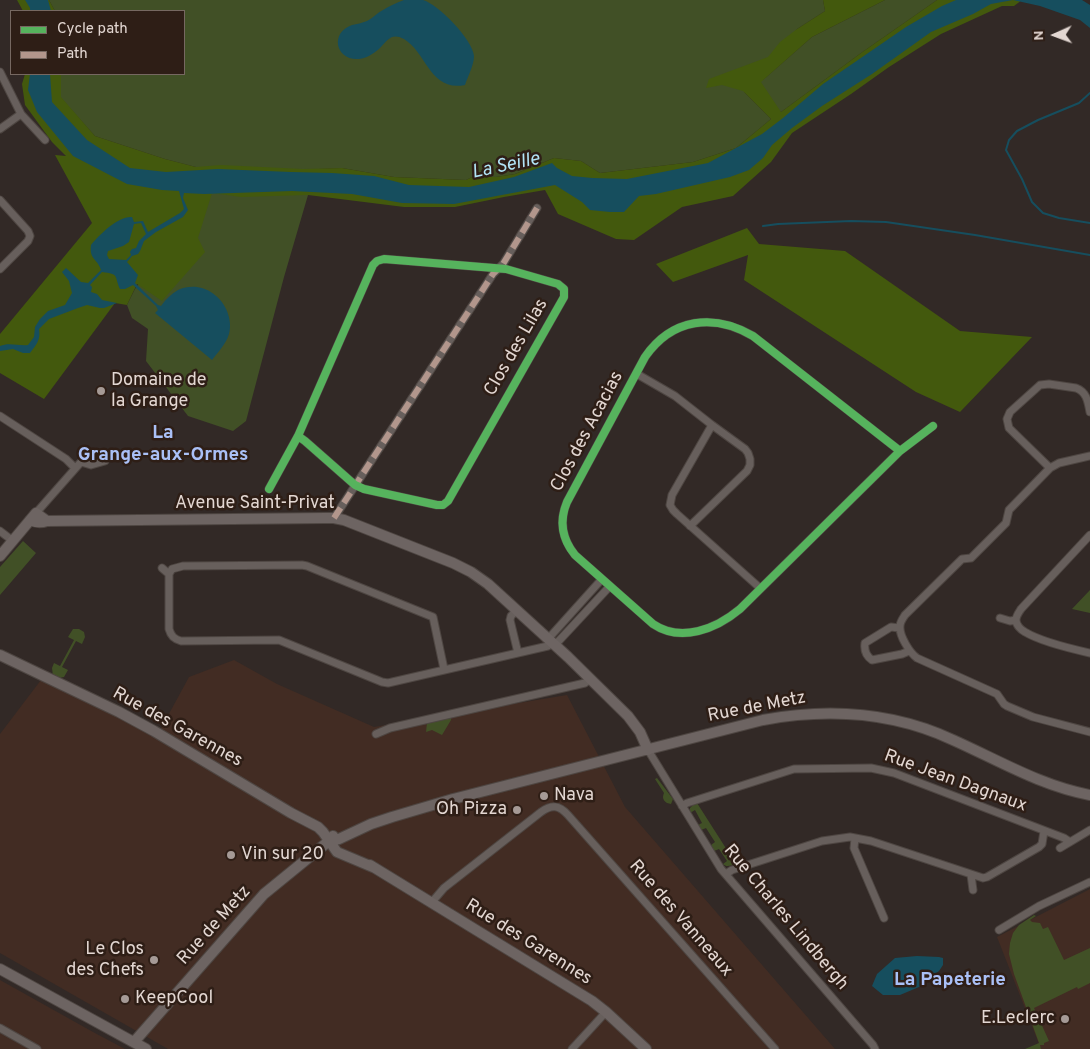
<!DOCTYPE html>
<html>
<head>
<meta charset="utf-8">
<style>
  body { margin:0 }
  #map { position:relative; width:1090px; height:1049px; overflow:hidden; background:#322926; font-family:Overpass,sans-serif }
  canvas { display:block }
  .legend { position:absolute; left:10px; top:10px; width:175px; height:65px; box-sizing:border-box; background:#2e1e16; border:1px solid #766861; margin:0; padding:6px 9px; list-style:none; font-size:15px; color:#e3d7d2 }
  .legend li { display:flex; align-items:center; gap:10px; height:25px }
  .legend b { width:25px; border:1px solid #766861 }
  .north { position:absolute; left:1030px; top:10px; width:50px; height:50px; -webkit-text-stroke:4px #2e1e16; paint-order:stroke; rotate:268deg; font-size:14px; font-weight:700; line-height:20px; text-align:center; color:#e3d7d2 }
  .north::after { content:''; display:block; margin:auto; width:18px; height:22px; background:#e3d7d2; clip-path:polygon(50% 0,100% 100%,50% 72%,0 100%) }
</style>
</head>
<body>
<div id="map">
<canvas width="1090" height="1049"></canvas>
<ul class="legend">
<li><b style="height:6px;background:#56b35d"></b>Cycle path</li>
<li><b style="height:6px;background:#b2968c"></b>Path</li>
</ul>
<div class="north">N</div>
</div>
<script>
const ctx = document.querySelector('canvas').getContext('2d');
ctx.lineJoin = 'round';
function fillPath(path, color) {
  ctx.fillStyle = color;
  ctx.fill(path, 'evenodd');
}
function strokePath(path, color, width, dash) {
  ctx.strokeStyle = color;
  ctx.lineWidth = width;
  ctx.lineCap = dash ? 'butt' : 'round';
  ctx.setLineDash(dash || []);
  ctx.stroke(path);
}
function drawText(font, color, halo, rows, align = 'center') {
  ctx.font = font + ' Overpass,sans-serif';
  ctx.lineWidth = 5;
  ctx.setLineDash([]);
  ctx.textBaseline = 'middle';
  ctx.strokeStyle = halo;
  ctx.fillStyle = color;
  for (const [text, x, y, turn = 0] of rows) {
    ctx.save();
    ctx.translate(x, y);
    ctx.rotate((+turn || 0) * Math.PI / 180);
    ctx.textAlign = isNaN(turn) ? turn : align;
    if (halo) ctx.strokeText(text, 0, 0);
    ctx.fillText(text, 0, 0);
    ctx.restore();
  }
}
fillPath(new Path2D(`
  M234 660 277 684 374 727 567 695 625 807 835 1049H168L0 953V734L44 676 158 734 189 677Z
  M1090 889V1049H1041L997 937Z
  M0 980 93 1032 125 1049H0Z`), '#422c23');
fillPath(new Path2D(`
  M49 0H823L825 11 797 29 763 80 812 37 885 0H937L861 53 781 112 744 92 771 119 736 148 693 162 600 173 581 161 554 158 515 174 496 177 474 176 466 180 394 177 342 168 319 169 308 195 284 277 246 421 233 431 188 416 146 361 148 329 132 318 127 305 135 289 147 273 196 167 165 159 95 136 60 97 61 74H184V11H55Z
  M23 541 36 553 0 595V567Z
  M1090 590V613L1072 609Z
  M73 629H79L84 632 85 637 82 644 76 641 62 667 68 670 64 677 59 678 53 676 52 668 54 663 60 666 74 640 68 637Z
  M450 717 451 718V720L442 735 432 730 426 732 427 723Z
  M657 778 673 799 671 804 667 803C663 800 662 798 664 793L655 779Z
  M697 803 736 864C731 865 727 868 723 864L727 861 719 849 714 851 711 845 715 842 706 828 701 830 698 825 702 823 695 810 690 813V808L693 805Z
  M1034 915 1036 916 1030 920 1032 922 1040 923 1043 929 1048 927 1064 960 1090 948V983L1078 989 1077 987 1034 1008 1049 1041 1044 1043V1045H1040L1041 1049H1025L1039 1043 1014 974 1009 954 1010 943 1013 933 1019 925Z`), '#415026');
fillPath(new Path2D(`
  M17 0H49L55 11H23Z
  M823 0H885L812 37 761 82 781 112 861 53 937 0H1022L1014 6H1002L941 34 889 67 851 94 792 133 771 162 733 196 682 207 634 240 616 239 558 214 545 190 504 197 455 207H404L308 195 241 197 212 193 198 238 205 252 162 301 137 284 127 305 115 303 44 399 0 373V334L92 223 55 155 66 156 52 142 25 105 22 84 25 74H61V97L95 136 165 159 196 167 221 165 303 169 342 168 394 177 466 180 474 176 496 177 515 174 554 158 581 161 600 173 693 162 736 148 771 119 743 91 722 85 706 88 709 79 768 57 780 42 797 29 825 11Z
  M747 228 759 244 845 251 960 331 1032 337 960 412 916 392 744 280 748 255 673 282 656 264Z`), '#43590d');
fillPath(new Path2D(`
  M25 0H48L51 11H30V8Z
  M404 0C409 0 417 0 423 0 438 4 473 40 474 56 474 65 468 76 465 85 430 92 427 53 404 39 391 32 387 41 379 49 373 54 367 58 359 59 336 61 329 33 352 25 357 24 362 23 367 21 373 18 377 13 383 10 389 6 396 3 404 0Z
  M956 0H1082L1090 5V28L1080 20 1040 6 1013 0 991 4 973 14 931 32 872 74 822 106 792 128 772 145 763 158 749 170 730 177 656 194 639 196 624 212H610L590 210 582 202 555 185 454 204 402 203 352 194 292 191 204 194 184 193 183 198 188 210 183 217 156 232 144 241 140 251 138 254 132 256 127 262 138 275 135 283 158 305 161 306C166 299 171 294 178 290 198 281 219 292 227 311 230 319 231 326 229 334 226 344 218 352 212 360L155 313 158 310 156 306 133 285 125 289H120C114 276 120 274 102 272L90 285 92 287 91 292 97 294 102 300 117 303 104 308H100L87 305 78 308 49 319 39 329C41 340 36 345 30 353H23L13 349 0 351V346C9 342 18 346 28 345L34 337 35 327 40 319 48 311 65 305 72 293 69 281 62 272 66 268 81 282 88 283 101 270C98 259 89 260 91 245 99 235 118 216 132 217L134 222 143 221 148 232 180 213 184 209 179 191 162 190 127 184 73 156 37 112 28 90 30 74H50L52 102 87 140 130 168 166 172 218 169 291 172 332 173 374 176 409 185 469 187 514 177 552 163 557 168 572 176 592 178 627 179 708 163 762 134 783 118 823 84 906 27 942 6ZM141 223 146 234 139 241 136 248 132 249 130 252 131 255 126 260 109 259 107 255 108 251 123 246 129 242 134 224Z
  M917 956 939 957 943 958V965L939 971 919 987 900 995H883L872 986 877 974 895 958Z`), '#164e5e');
strokePath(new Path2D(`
  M1090 93 1079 103 1038 120 1017 131 1009 140 1006 150 1022 179 1032 202 1043 213 1059 218 1090 223
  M763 226 778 224 851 221 886 222 975 235 1090 255`), '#164e5e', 2);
const street = new Path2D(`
  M0 72 21 114 45 140
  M0 129 21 114
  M0 200 28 231 30 236 28 241 0 269
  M637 374 675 396 712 425 745 449 748 453 750 459V465L747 471 690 526
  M0 416 66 459 75 468
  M712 425 672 495 670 505 673 510 677 514 760 588
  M900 451 753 336C714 313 672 318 645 357L567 502C559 521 562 539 575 555L653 624C681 643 716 629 740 609L900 451 933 426
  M1090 456 1059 463 1050 468 1009 510 1006 523 971 558 962 559 905 615C903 618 900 622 900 626 899 636 910 653 917 658L997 694 1004 704 1007 706 1033 717 1090 732
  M1050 468 1009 428 1007 419 1010 412 1040 385 1049 384 1076 388C1087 392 1088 402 1090 412
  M269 489 298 436 373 265 377 261 384 259 506 269 558 284 564 289V297L448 501 443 505H437L364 489 355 485 305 441 298 436
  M36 513 81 462 91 465 105 461
  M334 518 493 274 503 264 537 208
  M0 531 13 541
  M1090 535 1021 609C1019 612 1016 616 1016 620 1016 625 1021 630 1025 632 1040 641 1072 649 1090 653
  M162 568 169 574
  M516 611 511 616 510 620 518 653
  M1000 618 1010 621 1016 620
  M899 628 891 627 865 643C864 650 866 656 872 660L902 654 909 651
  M548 639 602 579
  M555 645 610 586
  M444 669 433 617 307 566 302 565 183 566 172 569 169 574V629C171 636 174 639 181 641L279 640 382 682 388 683 548 646 551 643
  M376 734 390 728 585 683 590 679
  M648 750 721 869 873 1045 875 1049
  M682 806 687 803 794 769 871 768 894 773 1064 838 1070 842
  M855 838 854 848 884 918
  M1060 848 1090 830
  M726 874 732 870 822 841 850 837 871 841 983 878 987 877 1039 847 1042 844 1044 831
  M971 875 973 890
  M432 902 444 888 541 812C552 804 559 805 568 815L775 1049
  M999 930 1039 906 1090 882
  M0 1028 37 1049
  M572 1049 606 1012`);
const secondary = new Path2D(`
  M30 520C36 523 41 523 47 521L325 518H334L344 520 453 563 471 572 488 584 568 657 628 716 640 732 648 750
  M0 556 36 513 47 521
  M0 655 119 712 154 731 291 813 318 827 323 832 337 852 375 868
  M329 841 339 839 371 824 392 817 453 799 763 720C828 708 893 712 953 740 998 760 1041 786 1090 795
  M370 865 592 1001 606 1012 646 1049
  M0 969 146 1049
  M134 1042 264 894 329 841 333 836`);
strokePath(street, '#4e4642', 9);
strokePath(secondary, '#4e4642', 12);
strokePath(street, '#675f5c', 7);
strokePath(secondary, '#6d6462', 10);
strokePath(new Path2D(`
  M334 518 493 274 503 264 537 208`), '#b2968c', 6, [12, 6]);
strokePath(new Path2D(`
  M900 451 753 336C714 313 672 318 645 357L567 502C559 521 562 539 575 555L653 624C681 643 716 629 740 609L900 451 933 426
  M269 489 298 436 373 265 377 261 384 259 506 269 558 284 564 289V297L448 501 443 505H437L364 489 355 485 305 441 298 436`), '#56b35d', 8);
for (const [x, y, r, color] of [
  [101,391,5,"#a59a96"],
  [544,796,5,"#a59a96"],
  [517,810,5,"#a59a96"],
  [231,855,5,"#a59a96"],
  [154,960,5,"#a59a96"],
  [125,999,5,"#a59a96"],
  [1065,1019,5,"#a59a96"]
]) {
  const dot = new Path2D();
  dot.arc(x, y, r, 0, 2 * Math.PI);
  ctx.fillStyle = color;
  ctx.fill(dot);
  strokePath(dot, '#2e1e16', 2);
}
drawText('18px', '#e3d7d2', '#2e1e16', [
  ["Clos des Lilas",517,348,-60],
  ["Clos des Acacias",588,432,-62],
  ["Avenue Saint-Privat",255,504],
  ["Rue de Metz",757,708,-11],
  ["Rue des Garennes",177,728,29],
  ["Rue Jean Dagnaux",955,782,20],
  ["Rue Charles Lindbergh",785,918,50],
  ["Rue des Vanneaux",680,919,49],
  ["Rue de Metz",215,926,-48],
  ["Rue des Garennes",528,943,32]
]);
drawText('18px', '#e3d7d2', '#2e1e16', [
  ["Domaine de",111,381],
  ["la Grange",111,402],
  ["Nava",554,796],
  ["Oh Pizza",507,810,"right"],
  ["Vin sur 20",241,855],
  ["Le Clos",144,950,"right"],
  ["des Chefs",144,971,"right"],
  ["KeepCool",135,999],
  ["E.Leclerc",1055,1019,"right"]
], 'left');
drawText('italic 19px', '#b2e4f6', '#2e1e16', [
  ["La Seille",506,167,-12]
]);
drawText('bold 19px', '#aac0f6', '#2e1e16', [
  ["La",163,434],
  ["Grange-aux-Ormes",163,456],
  ["La Papeterie",950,981]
]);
</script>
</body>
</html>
